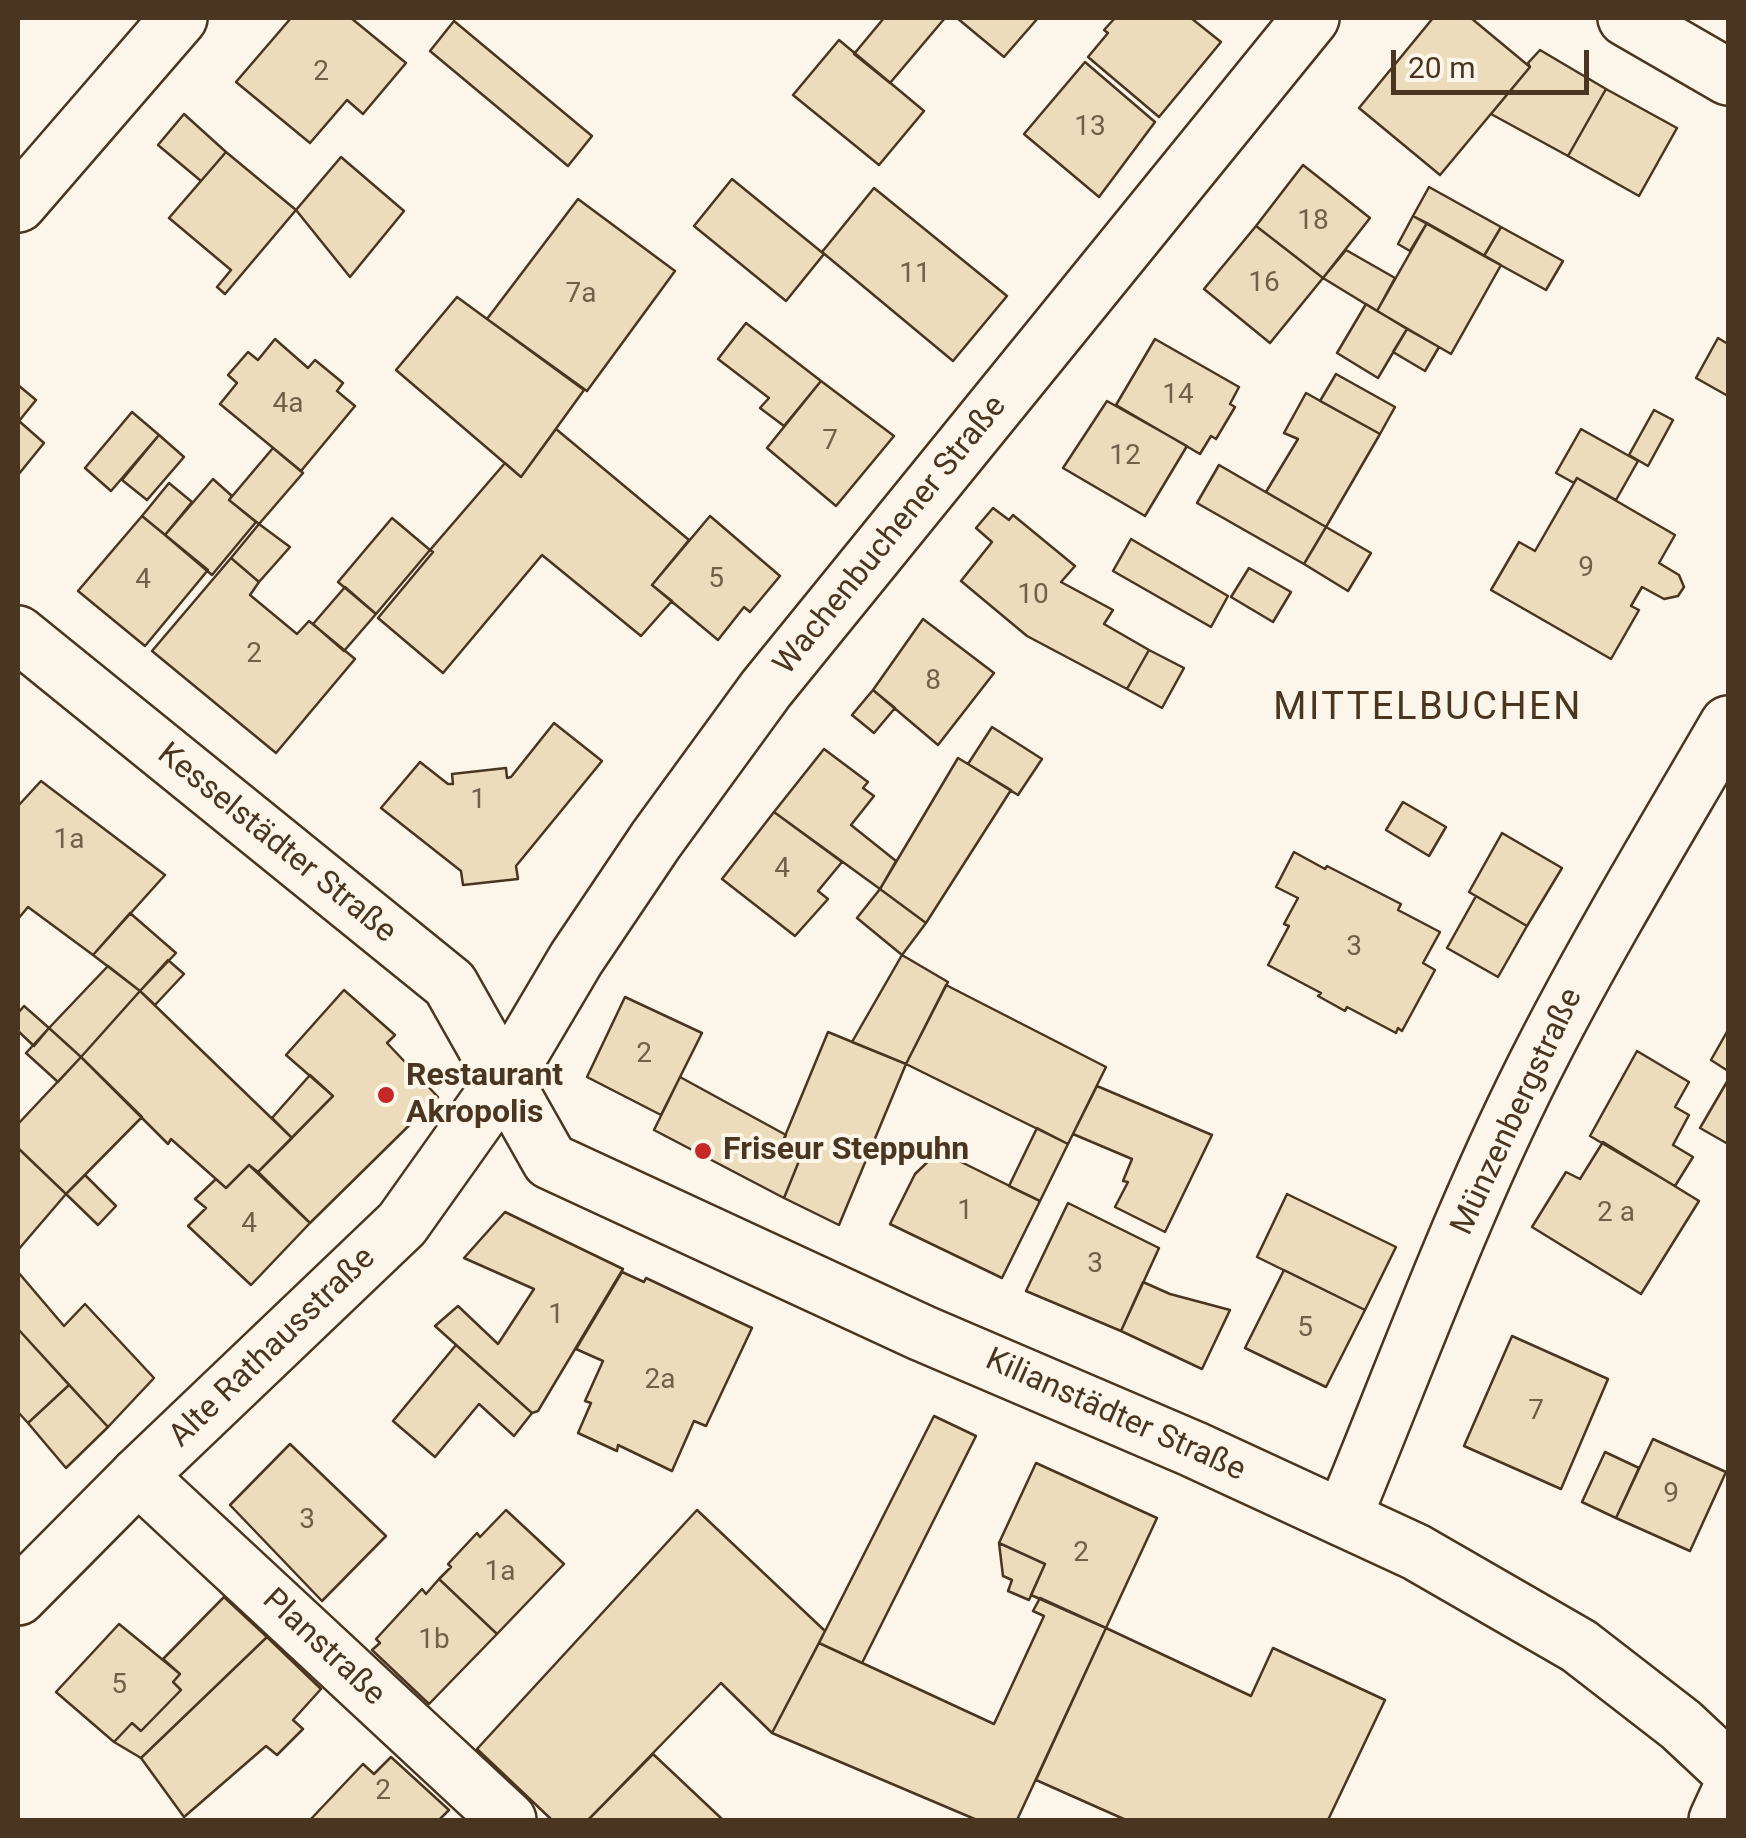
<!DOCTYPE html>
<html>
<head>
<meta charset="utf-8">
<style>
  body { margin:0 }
  #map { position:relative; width:1746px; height:1838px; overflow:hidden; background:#fbf6e9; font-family:Roboto,sans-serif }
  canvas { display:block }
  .frame { position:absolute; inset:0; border:20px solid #4a3520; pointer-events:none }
  .scale { position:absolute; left:1391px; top:50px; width:198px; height:45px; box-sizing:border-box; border:5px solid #4a3520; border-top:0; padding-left:12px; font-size:30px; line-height:35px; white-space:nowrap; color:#4a3520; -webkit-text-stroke:8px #fbf6e9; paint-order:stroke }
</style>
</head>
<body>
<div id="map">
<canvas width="1746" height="1838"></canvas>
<div class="frame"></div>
<div class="scale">20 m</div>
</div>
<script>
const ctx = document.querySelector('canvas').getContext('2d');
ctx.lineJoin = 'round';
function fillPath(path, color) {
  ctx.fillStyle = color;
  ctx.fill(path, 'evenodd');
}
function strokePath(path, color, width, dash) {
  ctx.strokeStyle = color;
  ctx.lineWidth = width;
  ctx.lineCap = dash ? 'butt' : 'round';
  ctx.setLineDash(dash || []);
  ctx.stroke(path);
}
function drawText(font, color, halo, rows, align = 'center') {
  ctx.font = font + ' Roboto,sans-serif';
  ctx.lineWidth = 8;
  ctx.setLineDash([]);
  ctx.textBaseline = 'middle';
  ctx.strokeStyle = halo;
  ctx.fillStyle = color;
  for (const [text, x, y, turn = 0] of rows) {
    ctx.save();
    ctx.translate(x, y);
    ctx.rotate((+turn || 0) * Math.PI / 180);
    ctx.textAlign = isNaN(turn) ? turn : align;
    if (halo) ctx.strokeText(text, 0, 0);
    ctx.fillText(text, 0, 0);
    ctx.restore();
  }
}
const building = new Path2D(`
  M291 18H351L406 63 363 114 347 100 310 143 236 82Z
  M884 18H945L890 83 854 54Z
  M957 18H1038L1004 57Z
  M1115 18H1191L1221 42 1159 117 1088 57 1108 33 1104 30Z
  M1433 18H1471L1530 67 1440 175 1359 108Z
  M454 21 592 136 568 166 430 51Z
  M839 40 924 111 879 165 793 95Z
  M1540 50 1606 89 1568 156 1491 114 1530 67 1528 63Z
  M1085 62 1155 122 1099 197 1024 134Z
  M1606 89 1677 128 1639 196 1568 156Z
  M184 114 226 152 201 181 158 145Z
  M226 152 296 210 225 294 217 287 231 270 169 218Z
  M341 157 404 211 350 277 296 210Z
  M1303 165 1370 218 1323 278 1256 226Z
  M732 179 824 254 786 301 694 226Z
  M1429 187 1501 227 1484 256 1413 216Z
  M874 188 1007 296 953 361 822 252Z
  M578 199 675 271 587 391 487 319Z
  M1413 216 1427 223 1410 251 1398 244Z
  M1427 223 1501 265 1451 354 1377 311Z
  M1256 226 1323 278 1270 343 1204 289Z
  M1501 227 1563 261 1546 290 1484 256Z
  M1346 250 1395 278 1377 311 1323 278Z
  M457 297 584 390 521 477 396 370Z
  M1366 304 1407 329 1378 378 1337 353Z
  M746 323 821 381 784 426 760 408 769 398 718 359Z
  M1407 329 1439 347 1425 371 1393 352Z
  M1718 338 1728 344V396L1696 378Z
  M275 339 308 368 315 360 343 383 337 391 355 406 301 471 220 404 237 383 228 375 248 352 258 360Z
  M1155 339 1239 387 1230 404 1235 407 1216 439 1211 436 1200 454 1116 405Z
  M1336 374 1395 407 1380 434 1320 401Z
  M821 381 894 436 836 506 767 448Z
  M18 385 36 400 19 421 44 443 18 475Z
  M1306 393 1380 434 1326 527 1266 492 1298 439 1284 433Z
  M1107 401 1187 446 1145 516 1063 468Z
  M1654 410 1673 420 1648 466 1629 455Z
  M132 412 159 435 111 491 85 468Z
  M556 429 689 540 652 585 672 601 641 636 542 555 443 673 378 618 433 552 430 550 505 463 521 477Z
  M1581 429 1638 461 1616 500 1577 478 1574 483 1556 473Z
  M159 435 184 457 147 500 122 480Z
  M273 448 303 473 259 524 229 500Z
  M1219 465 1326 527 1304 564 1197 503Z
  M1577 478 1675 535 1659 563 1679 575 1684 587 1678 596 1664 599 1642 587 1631 606 1639 610 1611 659 1491 590 1519 542 1535 551Z
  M213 479 232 496 229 500 256 522 212 575 165 535Z
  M169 483 192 502 165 535 142 516Z
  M993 508 1009 520 1013 515 1075 566 1061 582 1113 610 1104 624 1149 650 1127 689 1027 636 961 581 992 542 976 528Z
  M142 516 208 570 145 646 78 591Z
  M710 516 780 576 750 612 744 607 718 640 652 585Z
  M392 518 430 550 376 614 338 582Z
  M259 524 290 547 259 582 231 558Z
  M1326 527 1371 553 1348 591 1304 564Z
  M1131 539 1228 596 1211 627 1113 571Z
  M231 558 259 582 250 595 297 634 309 621 355 659 276 753 152 651Z
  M1249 568 1291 592 1273 622 1231 597Z
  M345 587 376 614 344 651 313 624Z
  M923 619 994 673 938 745 873 690Z
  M1149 650 1184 668 1162 708 1127 689Z
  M873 690 895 708 874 733 852 715Z
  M554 723 602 761 516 866 518 879 463 885 461 871 381 808 420 762 448 784H453L452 774 506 768 507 778 511 777Z
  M992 727 1042 759 1018 795 968 764Z
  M824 749 868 782 863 788 874 796 851 825 896 861 880 889 774 812Z
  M958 758 1011 790 926 923 880 889Z
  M41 781 165 875 93 955 28 907 18 919V806Z
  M1403 802 1446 827 1429 856 1386 830Z
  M774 812 842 862 818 891 828 899 795 936 722 879Z
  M1502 833 1562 868 1527 926 1469 892Z
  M1294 852 1325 869 1327 866 1401 904 1398 910 1440 932 1423 963 1435 970 1402 1031 1398 1028 1396 1033 1347 1007 1345 1011 1318 996 1321 993 1268 965 1289 926 1284 924 1298 898 1276 887Z
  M880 889 926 923 902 955 857 918Z
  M1476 896 1527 926 1498 977 1447 948Z
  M130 913 176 953 140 991 93 955Z
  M902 955 948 982 906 1064 852 1042Z
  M168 960 184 974 155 1005 140 991Z
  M108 966 140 991 81 1057 49 1028Z
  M946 985 1106 1067 1068 1144 906 1064Z
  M344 990 395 1035 387 1043 438 1097 310 1223 258 1172 333 1096 286 1055Z
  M140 991 292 1138 258 1172 249 1165 226 1188 171 1139 168 1144 81 1057Z
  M625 997 702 1033 661 1115 587 1077Z
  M24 1006 49 1028 34 1046 18 1031V1013Z
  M49 1028 81 1057 58 1082 26 1053Z
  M1728 1030V1071L1711 1060Z
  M828 1032 906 1064 839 1225 784 1198 799 1161 778 1153Z
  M1637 1051 1689 1082 1675 1107 1689 1115 1673 1145 1693 1157 1675 1186 1590 1136Z
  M81 1057 142 1117 66 1194 18 1148V1124Z
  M310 1075 333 1096 292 1138 272 1118Z
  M680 1077 786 1135 778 1153 799 1161 784 1198 654 1130Z
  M1728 1080V1144L1700 1128Z
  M1097 1086 1212 1135 1165 1232 1115 1207 1128 1182 1123 1181 1132 1159 1073 1134Z
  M1037 1128 1068 1144 1040 1201 1009 1186Z
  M1603 1142 1699 1201 1641 1294 1532 1227 1566 1172 1580 1179Z
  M18 1148 66 1194 18 1250Z
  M939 1151 1040 1201 1002 1278 890 1224 915 1174Z
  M249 1165 310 1223 251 1285 188 1226 206 1208 195 1199 216 1179 226 1188Z
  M85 1175 116 1206 98 1225 66 1194Z
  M1287 1194 1396 1247 1365 1310 1257 1257Z
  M1068 1203 1159 1248 1121 1331 1026 1291Z
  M505 1212 623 1269 538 1411 532 1413 435 1326 458 1306 498 1344 534 1289 464 1258Z
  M1284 1270 1365 1310 1326 1387 1245 1348Z
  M18 1272 64 1326 85 1304 154 1378 108 1427 18 1329Z
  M622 1272 644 1282 646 1278 752 1328 706 1426 694 1421 672 1471 618 1445 617 1451 578 1433 591 1403 585 1401 603 1361 576 1349Z
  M1143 1282 1170 1294 1230 1310 1202 1369 1121 1331Z
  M18 1329 69 1385 28 1423 18 1412Z
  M1512 1336 1608 1379 1561 1489 1464 1446Z
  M456 1345 532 1413 514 1436 479 1404 435 1457 393 1421Z
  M69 1385 108 1427 66 1468 28 1423Z
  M934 1416 976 1436 862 1663 819 1643Z
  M1653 1439 1726 1472 1690 1551 1616 1518Z
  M290 1444 386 1536 322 1601 230 1505Z
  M1605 1452 1639 1468 1616 1518 1582 1502Z
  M1036 1463 1157 1518 1106 1628 1031 1595 1045 1564 999 1543Z
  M506 1510 564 1564 497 1634 439 1579 451 1567 448 1564 477 1533 480 1537Z
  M697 1510 825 1631 772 1733 721 1683 588 1820H552L477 1749Z
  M999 1543 1045 1564 1029 1600 1008 1591 1012 1580 1003 1576Z
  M439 1579 497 1634 429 1704 372 1650 380 1643 376 1639 422 1589 426 1594Z
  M224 1597 267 1637 141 1758 114 1742 132 1723 141 1731 181 1690 173 1682 180 1674 163 1659Z
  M1040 1598 1106 1628 1017 1820H977L772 1733 819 1643 994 1724 1044 1616 1033 1611Z
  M119 1624 180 1674 173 1682 181 1690 141 1731 132 1723 114 1742 56 1692Z
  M1106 1628 1251 1696 1273 1648 1385 1700 1328 1820H1126L1036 1780Z
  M267 1637 321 1689 293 1720 303 1729 277 1755 266 1746 184 1817 141 1758Z
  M653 1754 723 1820H588Z
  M391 1757 449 1810 439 1820H310L363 1764 374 1774Z`);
fillPath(building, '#ecdcbc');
strokePath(building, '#4a3520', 2.5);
const minor = new Path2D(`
  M1626 18 1728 77
  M18 204 179 18
  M138 1476 508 1820
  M1343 1518C1408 1361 1466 1200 1544 1049 1601 938 1666 831 1728 724`);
const secondary = new Path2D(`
  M18 634 450 984 550 1161 922 1333 1193 1449 1416 1552 1579 1646 1681 1725 1728 1769
  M18 1597 138 1476 402 1224 505 1079 576 959 656 840 766 689 1311 18
  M1717 1820 1728 1796`);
strokePath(minor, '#4a3520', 60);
strokePath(secondary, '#4a3520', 60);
strokePath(minor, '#fbf6e9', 55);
strokePath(secondary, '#fbf6e9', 55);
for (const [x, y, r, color] of [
  [386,1095,10,"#c62828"],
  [703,1151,10,"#c62828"]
]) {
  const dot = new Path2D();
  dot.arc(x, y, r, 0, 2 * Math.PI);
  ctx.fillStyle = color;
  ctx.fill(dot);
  strokePath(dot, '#fbf6e9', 4);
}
drawText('28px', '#725f47', null, [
  ["2",321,73],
  ["13",1090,128],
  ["18",1313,222],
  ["11",915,275],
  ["16",1264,284],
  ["7a",581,295],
  ["14",1178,396],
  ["4a",288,405],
  ["7",830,442],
  ["12",1125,457],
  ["9",1586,569],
  ["5",716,580],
  ["4",143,581],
  ["10",1033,596],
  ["2",254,655],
  ["8",933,682],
  ["1",478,801],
  ["1a",69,841],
  ["4",782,870],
  ["3",1354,948],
  ["2",644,1055],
  ["1",965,1212],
  ["2 a",1616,1214],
  ["4",249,1225],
  ["3",1095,1265],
  ["1",556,1316],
  ["5",1305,1329],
  ["2a",660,1381],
  ["7",1536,1412],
  ["9",1671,1495],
  ["3",307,1521],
  ["2",1081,1554],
  ["1a",500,1573],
  ["1b",434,1641],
  ["5",119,1686],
  ["2",383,1792]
]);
drawText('32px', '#4a3520', '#fbf6e9', [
  ["Wachenbuchener Straße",891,536,-51],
  ["Kesselstädter Straße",276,844,39],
  ["Münzenbergstraße",1518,1112,-65],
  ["Alte Rathausstraße",273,1348,-44],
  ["Kilianstädter Straße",1115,1416,24],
  ["Planstraße",323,1648,43]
]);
drawText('bold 32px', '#4a3520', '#fbf6e9', [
  ["Restaurant",406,1077],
  ["Akropolis",406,1114],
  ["Friseur Steppuhn",723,1151]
], 'left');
ctx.letterSpacing = '2.5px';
drawText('38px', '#4a3520', '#fbf6e9', [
  ["MITTELBUCHEN",1428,709]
]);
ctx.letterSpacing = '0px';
</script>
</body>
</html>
